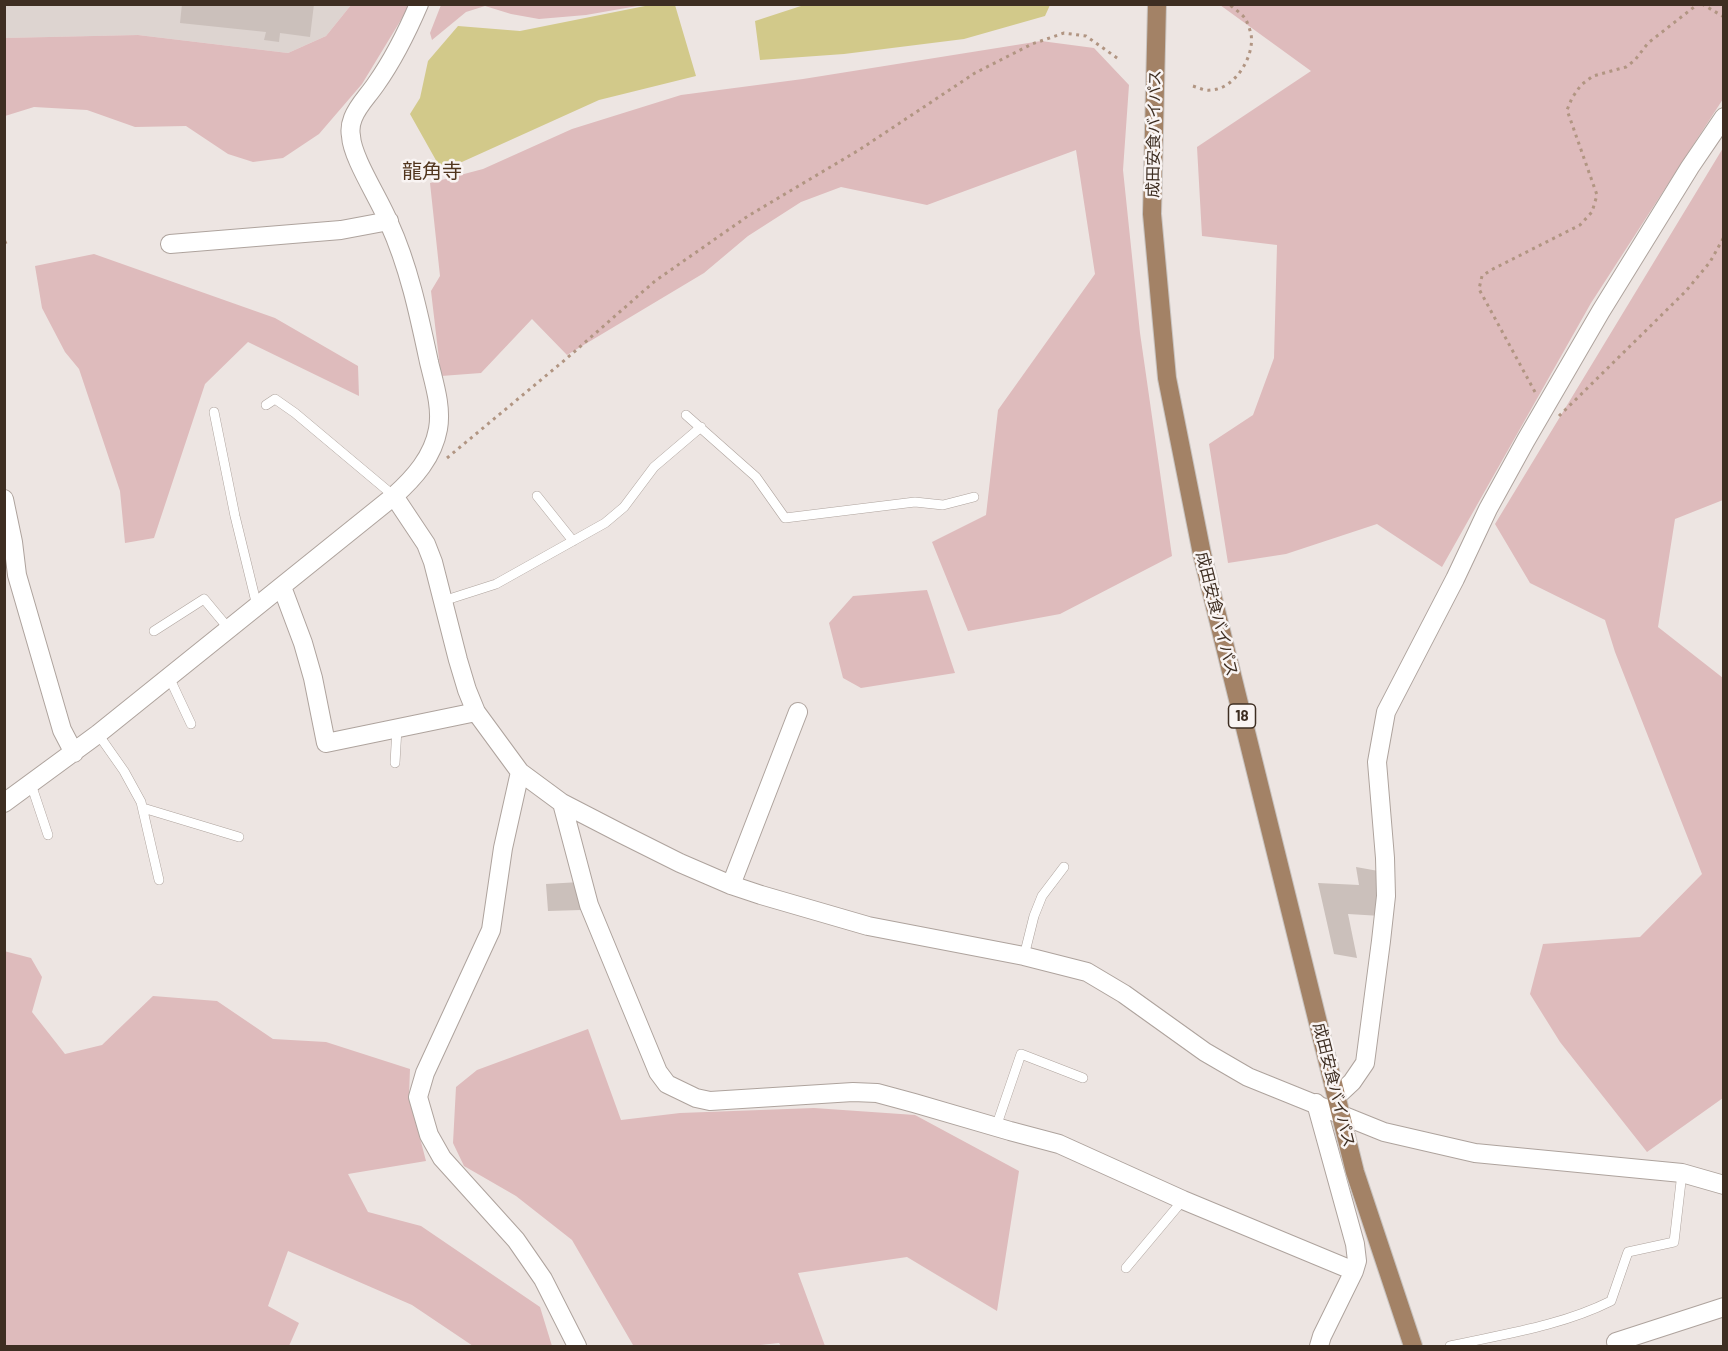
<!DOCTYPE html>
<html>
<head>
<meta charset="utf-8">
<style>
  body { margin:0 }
  #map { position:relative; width:1728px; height:1351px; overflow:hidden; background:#ede5e2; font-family:Barlow,sans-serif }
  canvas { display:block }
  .frame { position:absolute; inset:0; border:6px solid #3e2e22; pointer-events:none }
</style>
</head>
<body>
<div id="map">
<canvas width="1728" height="1351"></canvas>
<div class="frame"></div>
</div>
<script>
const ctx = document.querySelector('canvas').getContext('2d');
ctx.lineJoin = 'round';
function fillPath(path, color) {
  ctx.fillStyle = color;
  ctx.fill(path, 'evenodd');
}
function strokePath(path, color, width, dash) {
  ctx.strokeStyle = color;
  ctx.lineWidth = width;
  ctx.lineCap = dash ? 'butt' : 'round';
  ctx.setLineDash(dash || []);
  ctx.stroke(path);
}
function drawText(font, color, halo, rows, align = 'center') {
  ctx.font = font + ' Barlow,"Noto Sans JP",sans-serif';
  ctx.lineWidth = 5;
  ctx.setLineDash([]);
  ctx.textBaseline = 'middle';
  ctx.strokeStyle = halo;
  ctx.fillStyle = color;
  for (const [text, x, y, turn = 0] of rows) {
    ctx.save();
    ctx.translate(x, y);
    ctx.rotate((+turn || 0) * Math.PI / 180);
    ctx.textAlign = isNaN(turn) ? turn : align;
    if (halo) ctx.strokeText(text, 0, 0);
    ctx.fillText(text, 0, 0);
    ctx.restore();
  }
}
fillPath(new Path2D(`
  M4 5H351L326 36 288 53 138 35 5 38Z`), '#ddd4d0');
fillPath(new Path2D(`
  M351 5H410L362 84 319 134 283 158 253 162 228 154 186 126 135 127 87 110 34 107 5 116 4 38 138 35 288 53 326 36Z
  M441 5V4L643 5 586 15 539 19 511 14 485 6 466 12 432 40 430 33Z
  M1220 5H1723V99L1591 303 1442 567 1377 524 1286 554 1228 563 1209 444 1253 415 1274 358 1277 245 1202 236 1197 147 1311 71Z
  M1041 41 1094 48 1129 85 1123 170 1140 333 1172 556 1060 614 968 631 932 542 986 515 998 410 1095 274 1076 150 927 205 841 187 801 202 748 236 704 273 567 355 532 319 481 373 441 376 431 291 440 276 430 183 483 169 572 129 681 95 803 79Z
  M1723 148V500L1675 519 1658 627 1723 678V1098L1647 1152 1560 1042 1530 994 1543 944 1640 937 1702 874 1615 652 1605 620 1530 583 1495 524Z
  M94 254 275 318 358 366 359 396 248 342 205 384 154 538 125 543 120 491 79 369 65 352 42 308 35 266Z
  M927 590 955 673 861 688 843 678 829 623 853 596Z
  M4 951 31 958 42 977 32 1012 65 1054 102 1045 153 996 217 1001 273 1039 326 1042 410 1069 409 1096 426 1161 348 1174 368 1212 421 1226 540 1307 552 1346H473L412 1305 288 1251 268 1306 299 1323 289 1346H5Z
  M588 1029 621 1120 680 1113 814 1108 915 1115 1019 1171 997 1311 907 1257 798 1273 825 1346H781L779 1343 751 1346H645L633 1345 572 1240 516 1196 464 1166 453 1143 456 1087 477 1070Z`), '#debbbc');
fillPath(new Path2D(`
  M650 5H675L696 76 599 100 442 171 410 114 420 98 428 61 458 26 520 31Z
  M804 5V4L1050 5 1045 16 964 39 844 54 760 60 755 21Z`), '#d2c98a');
fillPath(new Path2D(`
  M182 4H314L310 37 280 33 279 42 264 40 266 32 180 23Z
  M1356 867 1384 872 1381 916 1348 914 1357 958 1334 954 1318 883 1359 885Z
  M580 882 581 910 548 911 546 884Z`), '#cbc0bb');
const service = new Path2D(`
  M266 405 275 399 295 413 394 496
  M214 412 235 516 257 606
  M686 415 756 477 785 518 915 502 943 505 974 497
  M537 496 573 541
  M443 601 496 584 605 523 624 507 654 467 701 427
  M154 631 204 599 229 629
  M169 677 191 724
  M98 734 124 771 141 802 159 880
  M395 763 397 728
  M31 784 48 835
  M143 808 239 837
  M1024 956 1034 916 1042 896 1064 867
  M996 1127 1021 1054 1083 1078
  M1126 1268 1183 1200
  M1450 1346C1504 1334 1561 1326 1611 1301L1628 1252 1674 1242 1682 1173`);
const minor = new Path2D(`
  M170 244 341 230 389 221
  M4 499 13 542 17 575 62 730 74 753
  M282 587 303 643 313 678 326 743 476 712
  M520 772 503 848 491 930 425 1073 418 1097 429 1135 442 1158 516 1240 543 1279 577 1346
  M4 803 98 734 394 496 426 544 433 562 458 660 467 690 476 712 520 772 562 803 622 834 680 863 731 885 761 895 868 926 1024 956 1087 972 1124 994 1205 1052 1248 1077 1384 1132 1475 1153 1682 1173 1724 1185
  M562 803 589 905 658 1072 667 1084 696 1098 710 1101 853 1092 877 1093 914 1103 1010 1131 1059 1144 1183 1200 1354 1271
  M731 885 798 712
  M1337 1096 1352 1082 1365 1063 1381 941 1386 896 1385 858 1377 762 1386 712 1455 579 1488 509 1526 440 1601 311 1690 167 1724 117
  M1316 1103 1355 1244 1357 1261 1354 1271 1322 1336 1319 1346
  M1618 1346 1616 1342 1724 1307`);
const tertiary = new Path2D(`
  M394 496C414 478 433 457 438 429 442 407 434 383 429 362 419 315 409 267 389 223 380 200 352 158 351 136 350 131 351 123 353 118 358 105 368 96 376 84 393 60 407 32 419 4`);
const primary = new Path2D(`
  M1157 4 1152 214 1167 378 1202 554 1355 1172 1413 1346`);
strokePath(service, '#aea39d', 10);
strokePath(minor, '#aea39d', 20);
strokePath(tertiary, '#aea39d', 20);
strokePath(primary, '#c9c4c1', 20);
strokePath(new Path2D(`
  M1702 4 1724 17
  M1193 86C1199 88 1205 91 1211 90 1235 89 1255 56 1251 34 1250 30 1248 24 1246 20 1243 14 1234 9 1229 4
  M4 243 9 241
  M1535 392 1479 289 1482 276 1491 270 1580 225 1592 212 1597 195 1567 110 1572 98 1581 85 1593 76 1626 67 1635 60 1648 43 1698 4
  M1559 416 1686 291 1710 262 1724 237
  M447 458 566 359 655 281 748 216 859 150 975 73 1032 44 1064 33 1086 36 1120 60`), '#b19582', 3, [3, 4.5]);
strokePath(service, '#fff', 9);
strokePath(minor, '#fff', 18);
strokePath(tertiary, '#fff', 18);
strokePath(primary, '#a38266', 18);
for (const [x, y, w] of [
  [1242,716,27]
]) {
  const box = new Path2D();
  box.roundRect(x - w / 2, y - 12, w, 24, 4.5);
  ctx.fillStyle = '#f9f4f3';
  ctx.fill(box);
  strokePath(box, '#3e2e22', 1.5);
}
drawText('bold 15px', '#3e2e22', null, [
  ["18",1242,716]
]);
drawText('16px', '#3e2e22', '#f9f4f3', [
  ["成田安食バイパス",1154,134,-89],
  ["成田安食バイパス",1217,614,76],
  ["成田安食バイパス",1334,1085,76]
]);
drawText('20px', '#51351d', '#f9f4f3', [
  ["龍角寺",432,171]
]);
</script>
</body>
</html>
